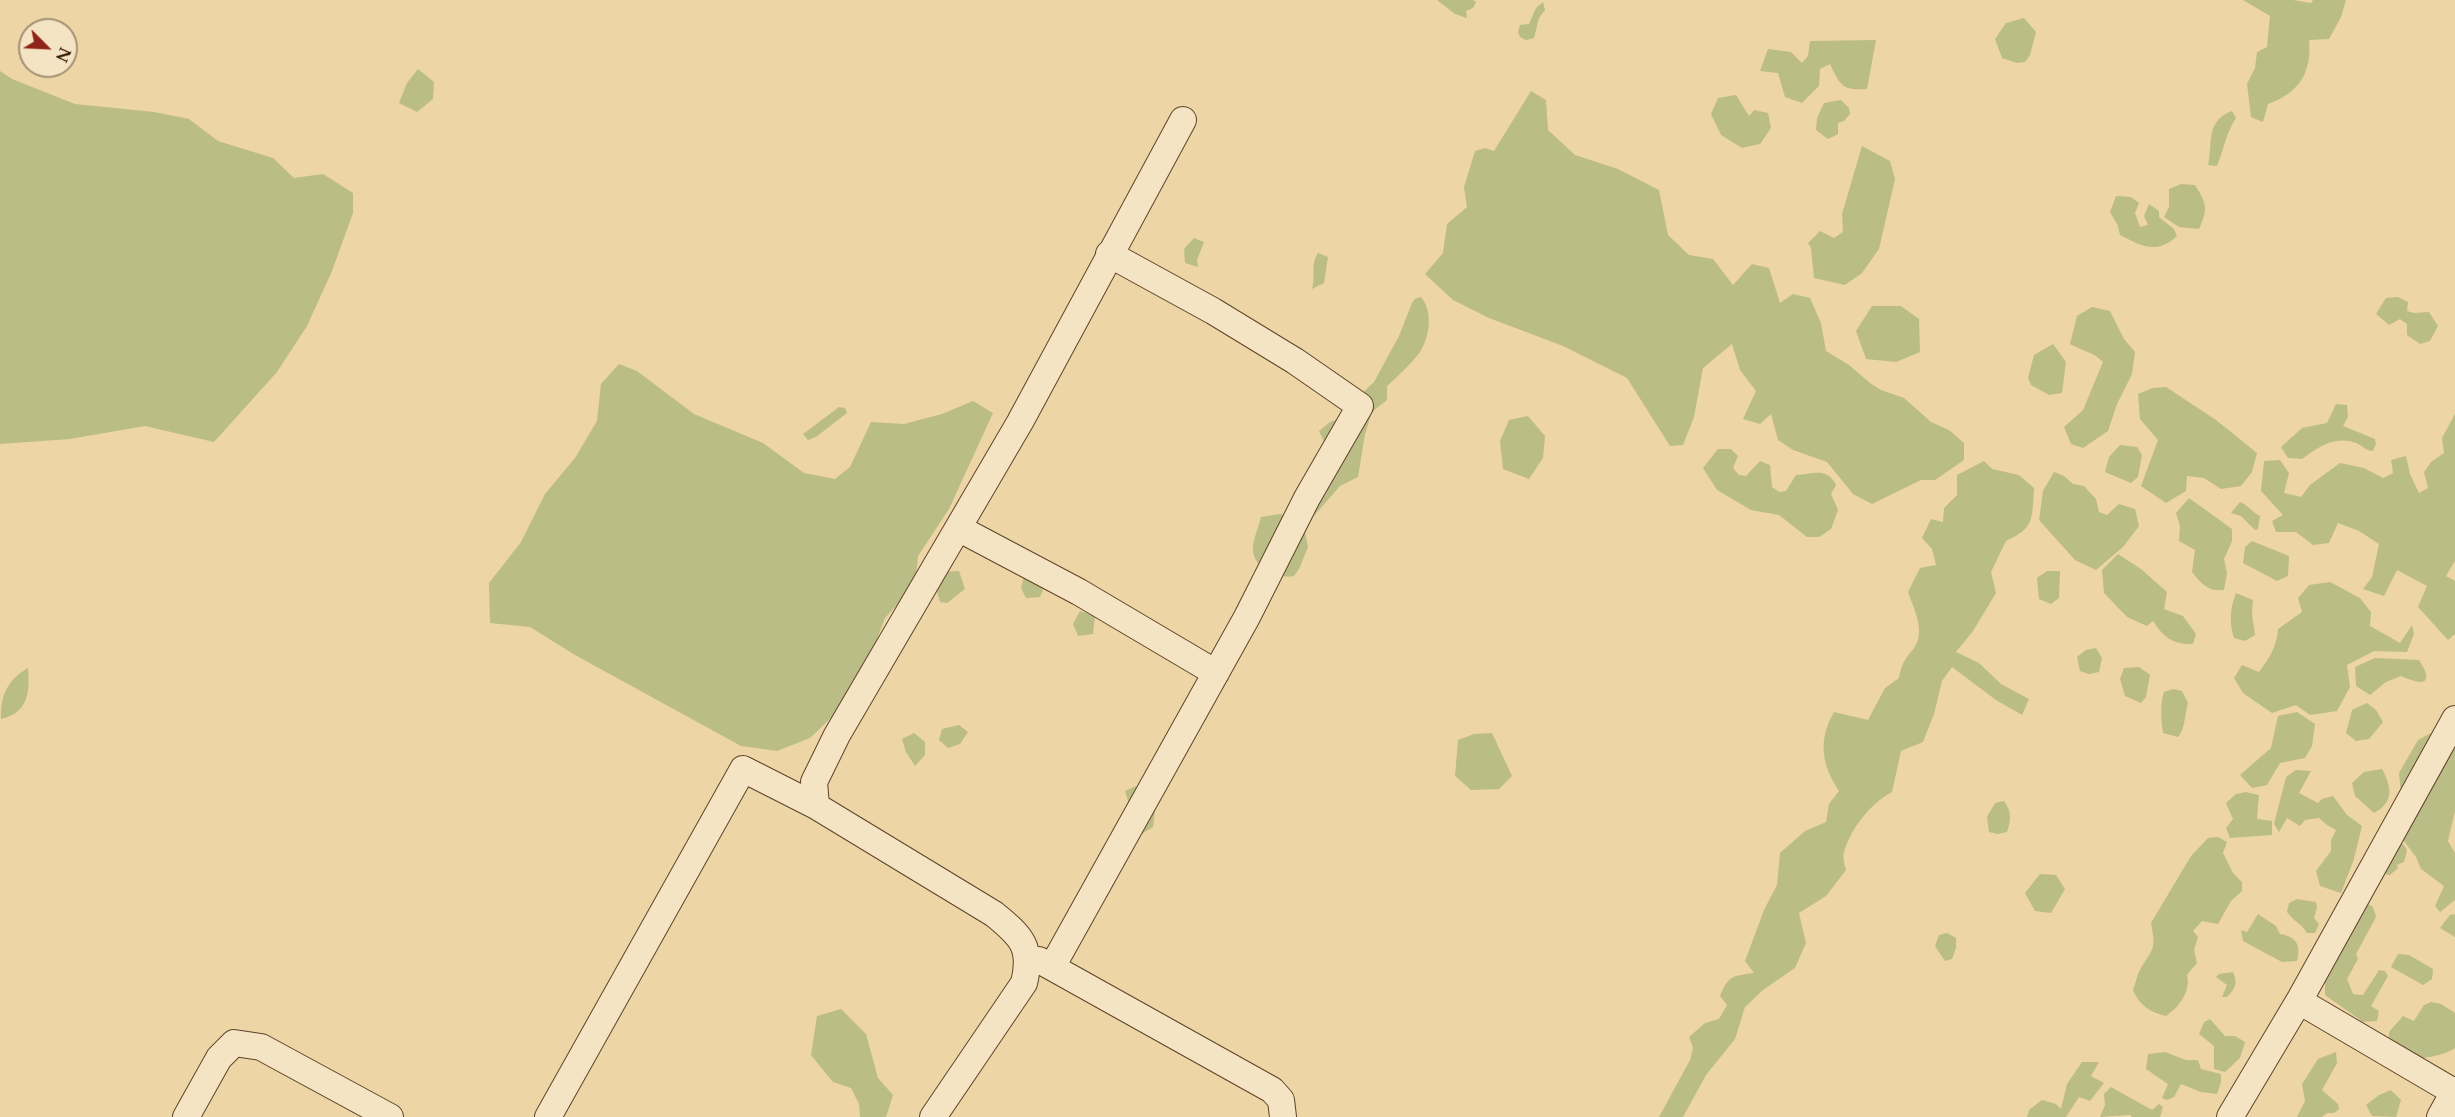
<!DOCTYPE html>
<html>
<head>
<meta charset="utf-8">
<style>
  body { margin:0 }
  #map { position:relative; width:2455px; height:1117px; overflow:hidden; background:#eed5a5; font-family:Cardo,serif }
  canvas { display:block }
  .north { position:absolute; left:18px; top:18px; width:60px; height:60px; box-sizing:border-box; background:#f4e4c4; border:2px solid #a59076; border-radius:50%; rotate:114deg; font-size:16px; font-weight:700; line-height:24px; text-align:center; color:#2f1200 }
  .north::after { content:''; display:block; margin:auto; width:21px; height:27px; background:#8f2418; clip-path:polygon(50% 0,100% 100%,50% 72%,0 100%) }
</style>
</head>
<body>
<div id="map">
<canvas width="2455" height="1117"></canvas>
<div class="north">N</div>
</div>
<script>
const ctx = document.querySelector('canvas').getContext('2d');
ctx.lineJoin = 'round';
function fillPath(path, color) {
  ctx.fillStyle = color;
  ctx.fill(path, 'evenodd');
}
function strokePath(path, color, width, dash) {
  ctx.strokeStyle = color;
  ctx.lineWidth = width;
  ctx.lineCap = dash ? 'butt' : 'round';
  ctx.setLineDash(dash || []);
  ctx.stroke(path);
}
fillPath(new Path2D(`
  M1437 0H1473L1476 2 1473 8 1466 11 1467 18 1455 14Z
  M2243 0H2293L2311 3 2313 0H2346L2341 17 2329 39 2309 40C2312 73 2299 93 2268 104L2263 122 2251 117 2247 84 2255 68 2257 52 2267 47 2270 16Z
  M1543 2 1545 10 1539 18 1534 38 1526 40 1520 37 1518 32 1520 25 1529 24 1536 8Z
  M2024 18 2036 32 2030 55 2025 62 2017 63 2002 58 1995 39 2006 23Z
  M1876 40 1867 89C1842 91 1840 85 1830 64L1820 69 1819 86 1802 103 1785 97 1778 73 1760 71 1768 49 1791 52 1802 63 1808 56 1810 41Z
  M418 69 434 82 433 99 417 112 399 103 407 83Z
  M0 71 12 79 75 104 154 112 189 119 218 141 273 158 294 178 323 174 353 193V213L332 271 307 326 277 372 214 442 145 426 70 439 0 444Z
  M1531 91 1546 100 1548 130 1575 155 1618 169 1659 190 1668 235 1689 255 1713 259 1733 285 1752 264 1769 268 1780 303 1793 294 1810 298 1821 323 1826 351 1849 365 1870 383 1881 390 1904 398 1931 422 1949 430 1964 443V460L1935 480H1921L1872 504 1853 494 1827 462 1793 450 1778 440 1771 414 1760 424 1743 419 1756 391 1740 370 1732 344 1703 368 1694 417 1683 445 1670 446 1627 378 1563 346 1489 318 1453 300 1425 274 1443 253 1447 224 1467 207 1464 187 1475 151 1485 148 1494 151Z
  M1736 95 1749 116 1754 110 1768 113 1771 128 1760 144 1742 148 1721 135 1711 114 1718 98Z
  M1841 100 1849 108 1850 114 1844 121 1838 123V134L1828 139 1816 130 1817 118 1824 103Z
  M2232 111 2236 118C2226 133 2224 149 2217 166L2208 165C2213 143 2205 121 2232 111Z
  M1862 146 1890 161 1895 179 1879 249 1862 273 1845 285 1814 278 1811 248 1808 243 1820 231 1834 238 1843 232 1842 214Z
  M2181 184 2195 185C2207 204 2208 209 2199 229L2179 227 2164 217 2169 207V189Z
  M2116 196 2131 197 2139 203 2135 213 2140 227 2148 225 2144 216 2149 204 2159 211V217L2174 229 2177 236C2157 255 2141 246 2120 235L2118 226 2110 212Z
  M1194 238 1204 242 1197 260 1198 267 1185 263 1184 249Z
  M1318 253 1328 257 1324 283 1312 289C1316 276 1310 265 1318 253Z
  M1421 297C1433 311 1430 337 1420 352 1411 364 1398 376 1387 386V400L1372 412 1365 434 1358 477 1340 486 1313 517 1305 532 1308 547 1299 569 1294 576C1278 579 1255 569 1253 551 1252 541 1259 527 1261 517L1280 514 1302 520 1329 452 1319 431 1330 422 1343 417 1354 401 1374 382 1399 336 1412 303 1415 299Z
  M2398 297 2408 302 2407 311 2414 313 2429 312 2438 326 2430 341 2420 344 2407 335V324L2400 319 2389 325 2376 314 2386 298Z
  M1872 306H1901L1919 319 1920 352 1896 362 1866 359 1856 331Z
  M2092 307 2110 311 2124 339 2135 352 2132 374 2117 404 2108 431 2083 448 2071 444 2064 427 2083 410 2103 362C2094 352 2082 351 2070 344L2077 316Z
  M2053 344 2066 362 2062 393 2049 395 2031 385 2028 378 2034 355Z
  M619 364 637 371 694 414 763 443 804 473 835 479 850 467 871 422 904 424 942 414 973 401 993 413 949 509 918 556 915 585 885 618 875 644 838 711 810 738 777 751 741 746 575 655 530 627 490 623 489 583 521 542 545 494 575 458 597 421 601 384Z
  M2166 387 2216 420 2257 453 2252 472 2241 486 2221 489 2204 478 2187 476 2186 491 2166 503 2141 486 2158 440 2140 419 2138 394 2153 388Z
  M2336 404 2347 405 2348 417 2343 426 2375 439 2376 444 2373 451C2366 451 2363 446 2356 443 2335 435 2318 447 2302 459L2288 458 2281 447 2302 428 2327 423Z
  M839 407 845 408 847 413 816 437 808 440 803 434Z
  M2455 414V561L2446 576 2455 581V634L2448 640 2418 607 2427 586 2397 570 2384 596 2363 589 2372 577 2379 544 2359 531 2338 523 2329 543 2313 545 2296 532H2276L2272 521 2283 515 2261 491 2264 461 2280 460 2289 473 2284 493 2301 497 2310 485 2340 463 2364 468 2383 478 2393 473 2391 460 2406 456 2410 474 2419 493 2428 488 2424 472 2431 462 2444 453 2442 438Z
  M1528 416 1545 436 1543 458 1529 479 1503 469 1500 441 1509 420Z
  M2120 445 2137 447 2142 455 2138 477 2131 483 2105 472 2109 457Z
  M1718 449H1731L1738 456 1733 468 1739 475 1746 476 1760 461 1770 465 1772 487 1779 492 1786 491 1796 475C1814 474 1827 467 1836 485L1831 494 1838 510 1831 529 1819 537H1807L1779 515 1751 510 1717 490 1703 468Z
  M1984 461 1992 469 2019 475 2034 488C2032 518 2035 528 2006 541L1991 572 1996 593 1973 631 1956 652 1979 663 2001 684 2029 699 2022 715 1996 700 1952 667 1942 681 1934 714 1923 742 1901 751 1892 792C1871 803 1851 828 1844 852 1842 857 1845 865 1846 870L1826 896 1799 913 1806 943 1795 968 1763 990 1745 1007 1735 1039 1706 1075 1683 1117H1659L1690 1060 1693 1048 1689 1037 1705 1023 1719 1019 1727 1005 1720 996C1729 975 1732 976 1754 973L1745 961 1764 910 1777 885 1780 853 1805 831 1826 822 1829 804 1839 791C1821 764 1818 740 1834 712L1868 720 1885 688 1899 678C1902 662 1905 660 1914 648 1926 632 1914 609 1908 592L1920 568 1936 565 1932 549 1922 538 1931 519 1943 522 1944 508 1957 495V475Z
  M2054 472 2064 476 2073 484 2084 486 2096 499 2099 512 2107 515 2119 504 2135 509 2139 526 2123 547 2096 570 2075 560 2039 520 2043 491Z
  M2189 498 2232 529V541L2224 559 2227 573 2224 590C2208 592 2202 584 2192 572L2195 550 2179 541 2180 526 2176 513Z
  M2240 502C2249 506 2252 512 2260 516L2258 529 2255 530 2241 516 2231 513Z
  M2252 541 2289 556 2288 576 2277 581 2243 563 2245 547Z
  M2118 554 2141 569 2167 592 2164 609 2183 616 2196 634 2193 644C2173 645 2163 637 2153 621L2147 626 2127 617 2104 593 2102 570Z
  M959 571 965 589 947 603 940 602 934 583 942 572Z
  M2047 571H2060L2059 598 2051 604 2039 599 2037 578Z
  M1025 572 1046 582 1040 597 1026 598 1021 588Z
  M2330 582 2360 598 2371 612 2370 626 2400 643 2412 625 2414 634 2407 652 2374 651 2347 665 2350 687 2337 711 2310 715 2296 705 2272 713 2243 693 2234 678 2242 665 2259 672C2269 659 2277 646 2278 629L2302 612 2298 598 2309 585Z
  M2236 593 2253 600 2252 614 2255 635 2245 641 2234 638C2229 623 2230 608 2236 593Z
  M1080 611 1095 616 1093 634 1078 636 1073 624Z
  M2096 648 2102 658 2099 672 2089 674 2080 671 2077 657 2086 650Z
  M2375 658 2419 660C2435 685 2423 686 2401 676L2386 682 2370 695 2356 686 2355 667Z
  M2139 667 2150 675 2146 697 2141 703 2125 696 2120 679 2124 668Z
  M28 668C30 693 28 713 1 719 0 696 8 679 28 668Z
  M2173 689 2182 691 2188 703C2184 716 2186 726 2178 737L2163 733C2161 721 2160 703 2164 692Z
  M2367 703 2376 710 2383 722 2369 739 2356 741 2346 733 2352 710Z
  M2297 712 2315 724 2312 746 2305 758 2280 763 2267 785 2252 788 2240 775 2271 748 2278 716Z
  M959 725 968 732 960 744 948 748 939 740 942 729Z
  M2433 732 2455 746V811L2448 841 2455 853V900L2440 912 2435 906 2444 886 2421 869 2416 857 2391 824 2401 794 2399 773 2418 740Z
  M914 733 925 742V755L915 766 906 752 902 739Z
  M1492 733 1512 776 1499 789 1471 790 1455 776 1458 740 1474 734Z
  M2382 769C2392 787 2394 803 2374 813L2355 796 2352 783 2364 772Z
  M2296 770 2311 771 2299 793 2318 803 2322 799 2333 796 2347 815 2362 826 2354 859 2341 893 2320 886 2316 871 2331 851V840L2336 830 2327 825 2319 818 2305 820 2300 826 2287 818 2279 832 2274 824 2286 777Z
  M1136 786 1155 810 1153 827 1140 835 1130 831 1131 811 1125 791Z
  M2246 792 2259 795 2257 819 2272 821V835L2230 838 2226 828 2233 819 2226 803 2236 794Z
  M2004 801C2012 812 2011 820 2007 832L1998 834 1989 832 1987 817 1995 803Z
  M2218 837 2227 842 2223 853 2233 873 2242 882V891L2231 901 2218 924 2202 921 2193 931 2198 937 2194 950 2197 963 2187 975C2191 992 2179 1007 2166 1016 2150 1012 2140 1006 2133 990 2136 983 2137 974 2141 968 2154 947 2156 949 2151 923L2191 856 2208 838Z
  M2396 844H2403L2407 850 2404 862 2397 865 2398 868 2390 875H2387L2384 870 2391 863V851Z
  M2040 874 2056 875 2065 889 2051 913 2035 911 2025 893Z
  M2297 899 2316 902 2317 907 2314 918 2319 924 2315 933H2307C2302 924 2293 921 2287 912L2289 903Z
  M2365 902 2373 907 2376 917 2356 954 2358 959 2347 979 2353 994 2363 995 2379 970 2385 971 2388 976 2371 1006 2379 1011 2377 1021 2363 1022 2325 995V974Z
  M2258 914 2276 926 2280 934C2297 937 2301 945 2297 961L2282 962 2243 941 2241 930 2247 932Z
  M2455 914V937L2440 928 2450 915Z
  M1947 933 1956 938V948L1952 959 1945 961 1935 946 1939 935Z
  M2398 954 2409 955 2433 969 2432 979 2423 985 2391 967Z
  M2233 972C2238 983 2235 989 2227 997H2222L2227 985 2216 977 2219 974Z
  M2431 1002 2441 1004 2455 1013V1048C2446 1055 2415 1062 2404 1057 2399 1054 2393 1048 2389 1044V1032L2403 1016 2414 1021 2424 1005Z
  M841 1009 866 1034 878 1078 893 1095 886 1117H860L859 1104 851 1088 833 1082 811 1055 817 1016Z
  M2210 1019 2225 1036H2235L2245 1042 2240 1058 2225 1072 2214 1069V1046L2199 1034 2204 1022Z
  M2165 1052 2186 1060H2198L2201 1069 2221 1074V1082L2217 1094 2201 1092 2181 1084 2174 1097 2167 1100 2162 1098 2168 1084 2146 1069 2148 1054Z
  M2336 1052 2337 1063 2322 1090 2338 1104 2339 1109 2334 1113H2327L2322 1117H2297L2305 1101 2302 1084 2318 1059Z
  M2082 1062H2099L2091 1076 2104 1083 2090 1101 2079 1097 2066 1117H2027L2029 1110 2042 1100 2056 1104 2061 1109 2067 1084Z
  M2111 1087 2152 1110 2159 1104 2163 1107 2160 1117H2132L2130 1115 2100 1117 2105 1105 2104 1094Z
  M2391 1090 2401 1100 2396 1117 2372 1116 2366 1105 2379 1095Z`), '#babd85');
const street = new Path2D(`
  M958 528 1079 592 1216 673
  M816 806 814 782 837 735 1020 422 1183 120
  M1039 960 1272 1090 1281 1100 1283 1117
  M1052 967 1247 617 1307 498 1360 406 1295 361 1213 311 1109 254
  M2299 1001 2454 1092
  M186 1117 219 1058 234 1043 261 1047 390 1117
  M548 1117 743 769 816 806 994 914C1021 936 1033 947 1024 983L933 1117
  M2230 1117 2299 1001 2455 719
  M2440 1117 2455 1090`);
strokePath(street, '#5f4329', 28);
strokePath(street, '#f4e4c4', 26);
</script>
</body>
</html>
